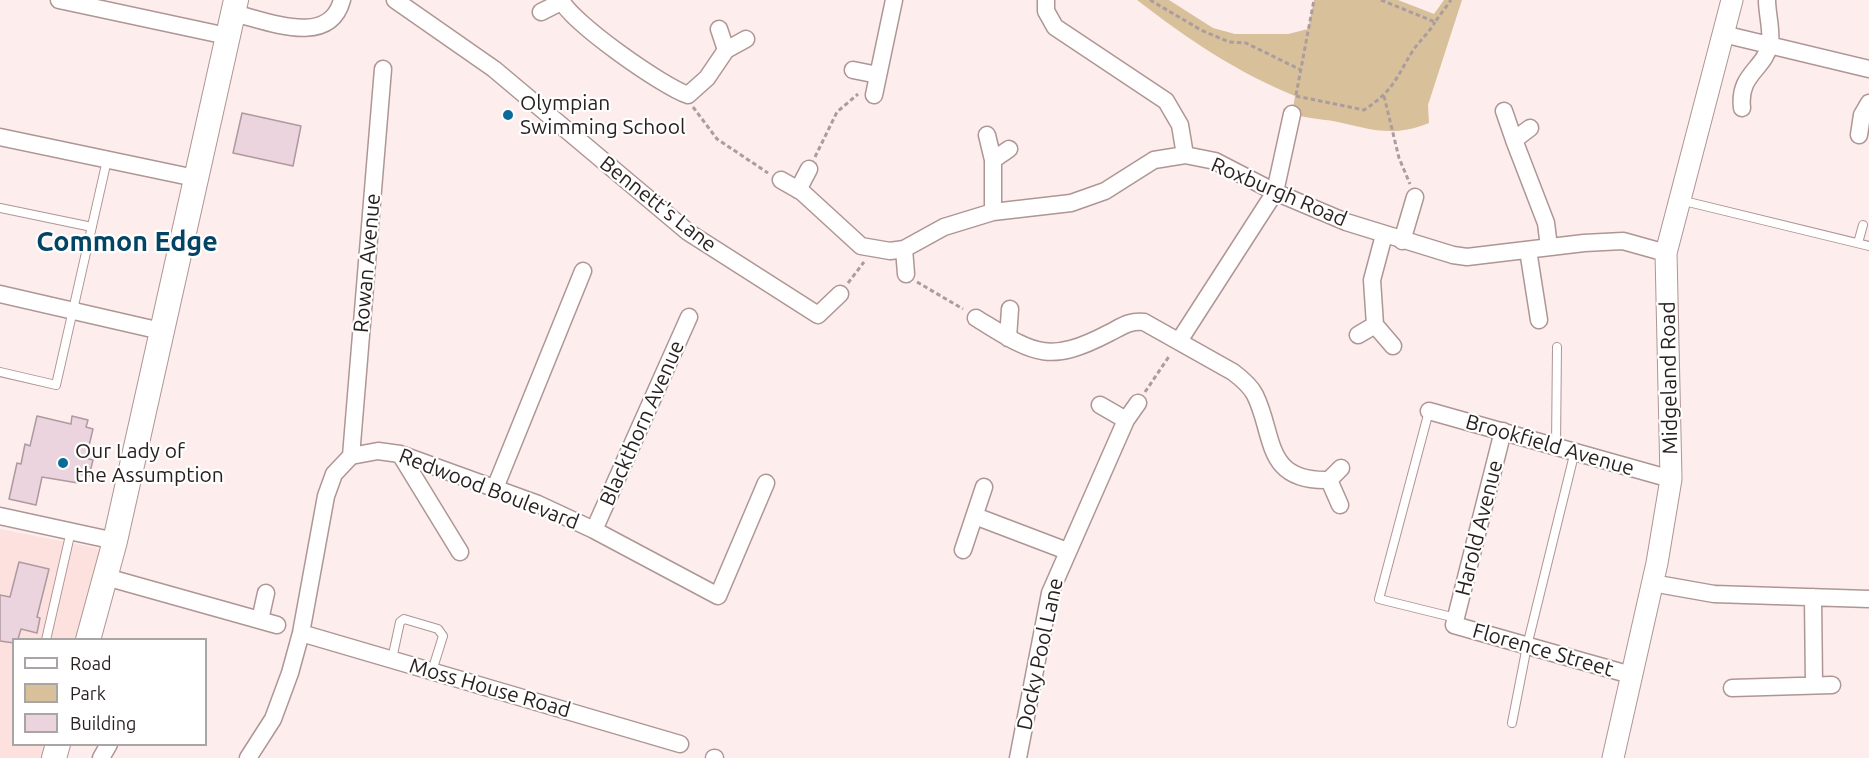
<!DOCTYPE html>
<html>
<head>
<meta charset="utf-8">
<style>
  body { margin:0 }
  #map { position:relative; width:1869px; height:758px; overflow:hidden; background:#fdedec; font-family:Ubuntu,sans-serif }
  canvas { display:block }
  .legend { position:absolute; left:12px; top:638px; width:195px; height:108px; box-sizing:border-box; background:#fff; border:2px solid #a9a5a5; margin:0; padding:8px 10px; list-style:none; font-size:18px; color:#281f1f }
  .legend li { display:flex; align-items:center; gap:12px; height:30px }
  .legend b { width:30px; border:2px solid #a9a5a5 }
</style>
</head>
<body>
<div id="map">
<canvas width="1869" height="758"></canvas>
<ul class="legend">
<li><b style="height:8px;background:#fff"></b>Road</li>
<li><b style="height:16px;background:#d8c09b"></b>Park</li>
<li><b style="height:16px;background:#ebd4dd"></b>Building</li>
</ul>
</div>
<script>
const ctx = document.querySelector('canvas').getContext('2d');
ctx.lineJoin = 'round';
function fillPath(path, color) {
  ctx.fillStyle = color;
  ctx.fill(path, 'evenodd');
}
function strokePath(path, color, width, dash) {
  ctx.strokeStyle = color;
  ctx.lineWidth = width;
  ctx.lineCap = dash ? 'butt' : 'round';
  ctx.setLineDash(dash || []);
  ctx.stroke(path);
}
function drawText(font, color, halo, rows, align = 'center') {
  ctx.font = font + ' Ubuntu,sans-serif';
  ctx.lineWidth = 4.5;
  ctx.setLineDash([]);
  ctx.textBaseline = 'middle';
  ctx.strokeStyle = halo;
  ctx.fillStyle = color;
  for (const [text, x, y, turn = 0] of rows) {
    ctx.save();
    ctx.translate(x, y);
    ctx.rotate((+turn || 0) * Math.PI / 180);
    ctx.textAlign = isNaN(turn) ? turn : align;
    if (halo) ctx.strokeText(text, 0, 0);
    ctx.fillText(text, 0, 0);
    ctx.restore();
  }
}
fillPath(new Path2D(`
  M0 529 101 549 77 639 14 640V744L48 745 44 758H0Z`), '#fce1df');
fillPath(new Path2D(`
  M1137 0H1169L1213 28 1235 34H1288L1308 29 1314 0H1398L1434 14 1444 0H1462L1428 105 1429 123C1392 138 1370 129 1333 121 1320 119 1306 118 1292 114L1295 96C1238 73 1186 38 1137 0Z`), '#d8c09b');
const building = new Path2D(`
  M242 113 301 126 293 166 233 153Z
  M37 416 71 424 72 416 88 420 86 427 93 429 86 458 93 460 89 476 80 474 78 483 42 477 36 505 9 499 17 463 21 464 25 444 30 446Z
  M19 562 49 569 37 617 40 618 37 633 21 629 18 639H14V643L0 641V595L10 597Z`);
fillPath(building, '#ebd4dd');
strokePath(building, '#ae99a1', 1.5);
const service = new Path2D(`
  M1680 200 1869 246
  M0 208 92 227
  M1858 243 1863 225
  M0 372 56 385 107 160
  M1429 411 1379 599 1456 618
  M1556 446 1557 347
  M46 640 71 531
  M392 659 400 622 404 619 438 629 443 636 432 671
  M1512 723 1527 646 1575 451`);
const minor = new Path2D(`
  M59 0 227 36
  M395 0 494 69 688 232 818 315 840 294
  M561 0C572 23 662 86 688 95L707 78 726 50 719 29
  M1046 0V11L1055 27 1166 101 1180 125 1185 155
  M541 12 561 2
  M233 13C268 21 329 48 342 0
  M1723 34 1869 69
  M726 50 746 39
  M853 70 878 75
  M874 95 894 0
  M1742 108C1738 74 1764 70 1770 44 1772 30 1767 14 1767 0
  M1504 111 1514 140
  M1530 128 1514 140 1546 223 1549 247
  M987 135 993 160V212
  M1859 135 1862 115 1869 103
  M0 137 195 178
  M993 160 1009 149
  M781 180 802 192 861 246 890 251 904 249 944 227 993 212 1071 203 1105 191 1154 160 1185 155 1215 161 1275 192 1346 222 1453 255 1467 257 1584 243 1623 241 1666 253
  M798 190 809 169
  M1402 241 1415 197
  M904 249 906 274
  M1528 250 1539 320
  M0 294 161 331
  M976 318C1032 352 1046 366 1109 333 1121 327 1130 320 1144 322L1233 372C1241 378 1250 385 1255 395 1275 435 1263 482 1329 480L1341 468
  M1375 325 1393 346
  M1358 335 1375 325 1372 280 1384 235
  M1008 338 1010 309
  M1179 341 1275 192 1292 114
  M1100 405 1126 420
  M1429 411 1671 479
  M1503 431 1454 625 1631 675
  M400 454 460 552
  M351 456 383 69
  M1329 480 1340 505
  M495 488 583 271
  M0 516 115 541
  M975 516 1067 551
  M594 530 689 317
  M963 550 984 487
  M106 577 277 625
  M1652 583 1714 594 1869 599
  M1813 597 1814 685
  M260 620 266 593
  M301 633 680 744
  M1732 688 1832 685
  M101 758 109 744
  M248 758 273 719 290 673 301 633 326 496 334 474 351 456 378 451 400 454 538 504 594 530 718 596 766 483
  M714 758H715
  M1018 758 1050 593 1126 420 1138 403`);
const tertiary = new Path2D(`
  M1613 758 1657 563 1671 479 1666 253 1732 0`);
const secondary = new Path2D(`
  M88 640 115 541 236 0
  M54 758 58 744`);
strokePath(service, '#ae9695', 10);
strokePath(minor, '#ae9695', 19);
strokePath(tertiary, '#ae9695', 23);
strokePath(secondary, '#ae9695', 26);
strokePath(new Path2D(`
  M1150 0 1201 30 1229 42 1246 43 1301 70
  M1381 0 1435 22 1451 0
  M1296 95 1314 0
  M1296 96 1364 110C1393 91 1395 80 1412 52 1419 41 1429 33 1435 22
  M1384 96 1399 158 1410 184
  M693 107 717 139 768 173
  M815 157 837 112 858 94
  M917 282 963 309
  M848 283 864 262
  M1145 392 1170 355`), '#ab9d9d', 3, [4.5, 3]);
strokePath(service, '#fff', 8);
strokePath(minor, '#fff', 16);
strokePath(tertiary, '#fff', 21);
strokePath(secondary, '#fff', 24);
for (const [x, y, r, color] of [
  [508,115,6,"#0a6b99"],
  [63,463,6,"#0a6b99"]
]) {
  const dot = new Path2D();
  dot.arc(x, y, r, 0, 2 * Math.PI);
  ctx.fillStyle = color;
  ctx.fill(dot);
  strokePath(dot, '#fff', 2);
}
drawText('21px', '#281f1f', '#fff', [
  ["Olympian",520,103],
  ["Swimming School",520,127],
  ["Our Lady of",75,451],
  ["the Assumption",75,475]
], 'left');
drawText('21px', '#281f1f', '#fff', [
  ["Roxburgh Road",1279,192,23],
  ["Bennett's Lane",658,204,38],
  ["Rowan Avenue",367,263,-85],
  ["Midgeland Road",1669,378,-91],
  ["Blackthorn Avenue",642,423,-66],
  ["Brookfield Avenue",1550,445,16],
  ["Redwood Boulevard",489,489,21],
  ["Harold Avenue",1479,528,-76],
  ["Florence Street",1543,650,16],
  ["Docky Pool Lane",1040,654,-78],
  ["Moss House Road",490,688,16]
]);
drawText('bold 27px', '#034464', '#fff', [
  ["Common Edge",127,242]
]);
</script>
</body>
</html>
